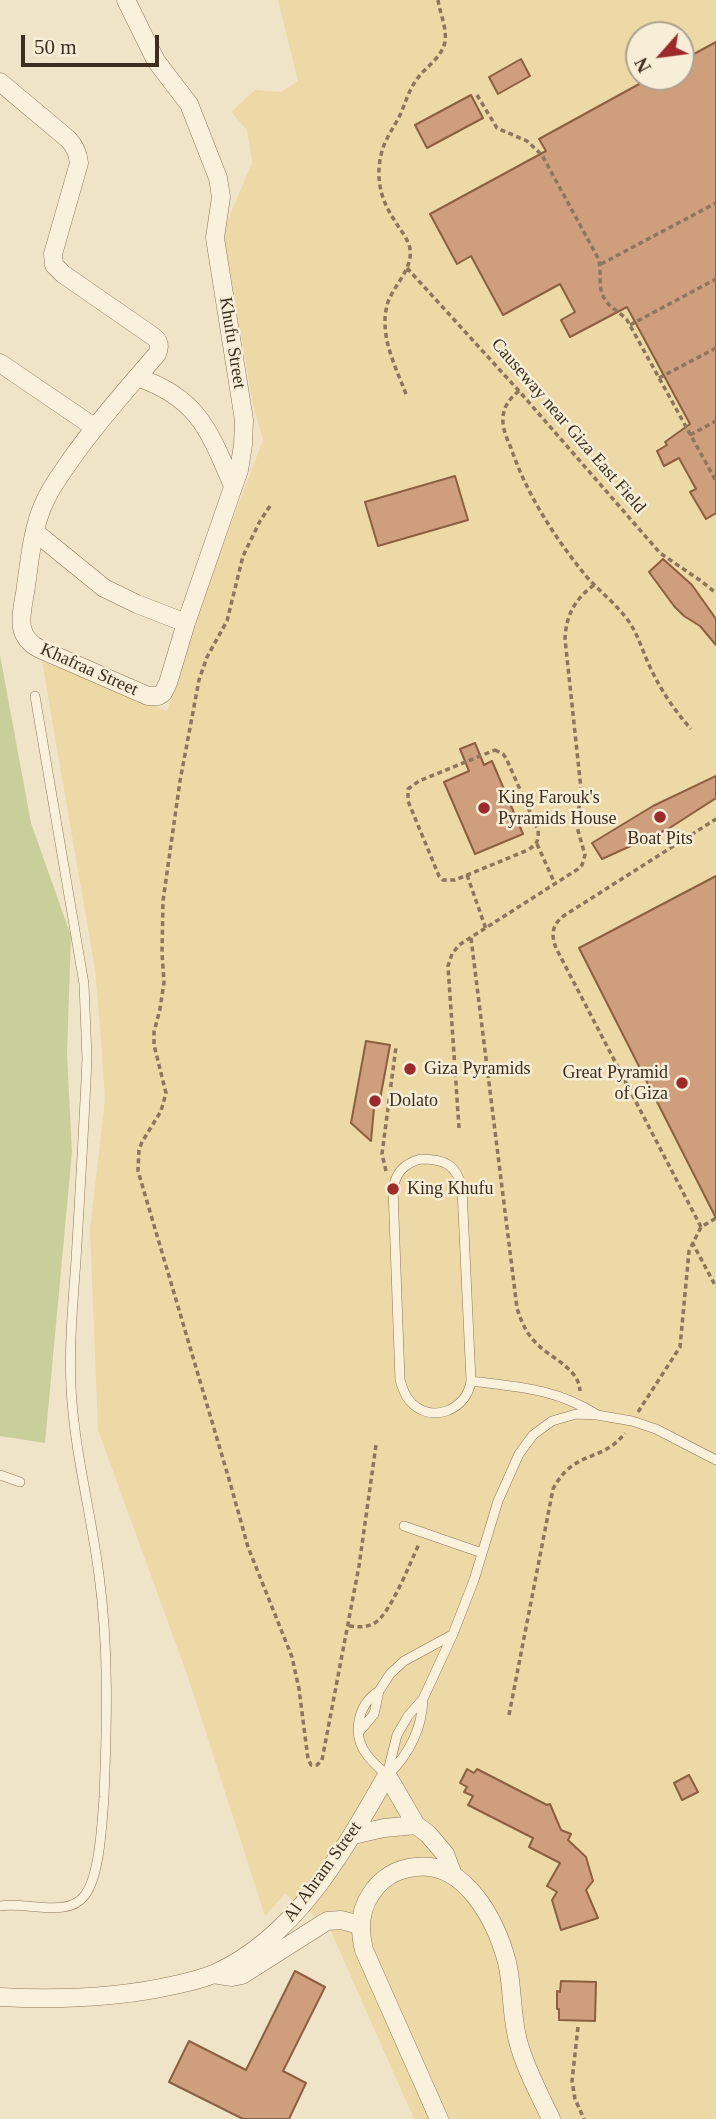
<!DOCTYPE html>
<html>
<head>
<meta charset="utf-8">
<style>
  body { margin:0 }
  #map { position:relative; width:716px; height:2119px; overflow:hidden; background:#f0e4c8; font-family:Georgia,serif }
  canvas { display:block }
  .north { position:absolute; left:625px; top:21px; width:70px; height:70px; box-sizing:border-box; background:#f7eed8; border:2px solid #ada18e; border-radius:50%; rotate:242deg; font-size:19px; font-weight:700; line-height:28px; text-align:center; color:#3d2e20 }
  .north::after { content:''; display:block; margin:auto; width:24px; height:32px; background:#9e2a2b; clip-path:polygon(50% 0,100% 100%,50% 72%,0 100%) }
  .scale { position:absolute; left:21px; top:35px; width:138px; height:32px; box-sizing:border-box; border:4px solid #3d2e20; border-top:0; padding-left:9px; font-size:21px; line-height:24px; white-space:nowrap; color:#3d2e20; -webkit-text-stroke:5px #f7eed8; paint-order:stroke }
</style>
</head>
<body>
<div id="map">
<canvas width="716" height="2119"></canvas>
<div class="north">N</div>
<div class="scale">50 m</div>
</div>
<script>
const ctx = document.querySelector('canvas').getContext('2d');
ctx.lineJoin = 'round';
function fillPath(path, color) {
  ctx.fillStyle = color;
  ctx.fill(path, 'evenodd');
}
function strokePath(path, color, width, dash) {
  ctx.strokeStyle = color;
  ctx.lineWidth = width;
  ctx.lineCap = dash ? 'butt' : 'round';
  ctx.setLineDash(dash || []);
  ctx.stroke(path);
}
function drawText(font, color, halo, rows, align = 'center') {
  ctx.font = font + ' Georgia,serif';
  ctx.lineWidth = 5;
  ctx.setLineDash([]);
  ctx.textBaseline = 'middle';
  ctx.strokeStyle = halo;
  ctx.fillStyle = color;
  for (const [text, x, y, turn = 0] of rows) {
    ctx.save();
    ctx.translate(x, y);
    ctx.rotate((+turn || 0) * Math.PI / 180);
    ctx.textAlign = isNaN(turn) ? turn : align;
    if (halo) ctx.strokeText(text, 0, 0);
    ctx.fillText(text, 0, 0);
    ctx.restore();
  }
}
fillPath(new Path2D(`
  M0 655 31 823 71 936 67 1054 72 1152 45 1443 0 1436Z`), '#c9cf9b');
fillPath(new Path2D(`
  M278 0H716V2119H414L322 1911 316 1917 285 1894 265 1916 189 1680 98 1430 90 1230 105 1099 101 1040 95 970 42 661 167 711 210 579 263 440 253 405 223 231 252 163 247 130 231 112 255 90 281 92 298 81ZM639 35H681V77H639Z`), '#ecd9a5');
const building = new Path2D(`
  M716 42V513L706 519 690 492 696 489 679 458 664 466 657 451 667 445 665 442 690 424 627 307 570 337 561 320 575 312 560 284 503 315 471 256 457 264 430 214 546 151 539 139 652 77H681V61Z
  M521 59 530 76 498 94 489 77Z
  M471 95 483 118 427 148 415 125Z
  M455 476 468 520 378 546 365 502Z
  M663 559 692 585 716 619V645L700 626 684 616 674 606 649 572Z
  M475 743 484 765 492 761 523 834 475 854 444 782 469 771 460 749Z
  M716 776V798L668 829 602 859 592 843 653 806Z
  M716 876V1218L579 948Z
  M366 1041 390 1045 379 1105 374 1108 371 1141 351 1123Z
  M467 1769 474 1773 477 1769 547 1805 550 1804 561 1830 571 1834 568 1840 586 1857 593 1881 586 1890 598 1918 561 1930 552 1900 557 1892 547 1886 560 1863 529 1847 533 1838 468 1805 473 1796 464 1792 467 1787 460 1783Z
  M689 1775 698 1792 682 1800 674 1783Z
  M295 1971 325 1987 283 2071 306 2083 289 2119H243L169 2082 189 2041 246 2070Z
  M561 1981 596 1982 595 2021 559 2020V2009H557V1991L560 1992Z`);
fillPath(building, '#cf9f7d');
strokePath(building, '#8d5f41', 2);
const service = new Path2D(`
  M420 1159C444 1159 457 1164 462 1189L471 1381C467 1411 429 1425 409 1400 404 1394 402 1387 400 1380L393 1189C396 1172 404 1164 420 1159Z
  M471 1381C518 1387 554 1388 596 1414
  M0 1475 20 1482
  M404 1526 482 1553
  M379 1691C358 1704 351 1734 367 1755 373 1763 380 1769 387 1775
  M359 1732 374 1714 379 1691 390 1674 404 1661 452 1635
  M387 1775 397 1735 408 1716 423 1699 453 1634 474 1580 498 1501 519 1454 533 1435 552 1421 576 1414 597 1415 632 1421 656 1429 716 1460
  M388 1775C409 1754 422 1729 423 1699
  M0 1906C26 1901 68 1919 85 1895 100 1875 102 1822 104 1797 107 1723 109 1649 99 1575 91 1512 74 1450 71 1387 69 1344 73 1302 76 1260 80 1193 84 1126 87 1059L84 984 35 696`);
const minor = new Path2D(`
  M0 82 68 139C75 146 78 153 79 163L53 254 54 265 63 274 154 337C160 342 160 347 157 354 128 388 98 421 72 458 60 475 47 493 40 513 31 539 29 566 25 593 21 615 15 637 40 649L148 696H158L163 693 168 683 186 623 239 470 243 445 244 420 215 238 221 197 218 178 189 104 156 61 126 0
  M0 363 94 427
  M137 377C198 398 209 430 233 486
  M35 532 104 588 137 604 186 623
  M387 1775 416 1825 428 1834 445 1854 453 1875
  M353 1835 384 1828 416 1825
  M213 1974 232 1977 242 1975 327 1921 341 1920 360 1925
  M0 1997C58 2000 118 1998 175 1985 188 1982 203 1979 216 1973 298 1935 344 1850 387 1775
  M439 2119 364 1950C359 1930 359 1911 371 1894 381 1878 397 1869 415 1867 465 1860 496 1921 507 1962 513 1988 511 2015 518 2041 525 2068 539 2093 551 2119`);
strokePath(service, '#8d765c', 10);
strokePath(minor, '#8d765c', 19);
strokePath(new Path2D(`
  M477 95 497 128 527 141 542 155 598 258C603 272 596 288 606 301 612 309 621 313 627 320L716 481
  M601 264 716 203
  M407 268 519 391 660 553 701 581 716 593
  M630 325 716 279
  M659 378 716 348
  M519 391C510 398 504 406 503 417 502 428 507 439 511 448 527 495 555 538 586 576 599 591 615 603 627 619 639 635 643 654 652 671 662 692 675 711 691 729
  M406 394C395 365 378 334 388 302 394 285 413 269 410 249 408 238 400 230 395 221 380 199 375 177 382 151 386 137 395 126 401 113 406 101 409 90 417 79 426 66 441 59 445 42 447 27 440 14 438 0
  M690 435 716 421
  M270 506 260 521 243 556 227 621 207 657 199 680 180 781 163 901 162 953 164 982 160 1009 154 1032V1045L166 1093 161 1111 142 1142 139 1150 138 1171 231 1486 248 1547 292 1657 299 1689 308 1759 311 1765H317L322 1760 359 1566 376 1445
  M495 750 503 754 506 758 538 830C539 841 537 844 528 850L455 880H443L439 876 408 801V789L419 781Z
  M537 844 555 884
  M467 875 486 929
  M471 938 517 1308C521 1321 526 1333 536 1343 550 1358 579 1368 580 1391
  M459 1128 448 966 452 954 459 945 578 869 582 865 585 855 577 827 581 789 565 639C566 615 575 599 594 585
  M386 1171 382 1154 396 1047
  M701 1227 557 950C550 935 552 924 565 915L716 819
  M692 1242 716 1287
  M638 1412 680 1347 689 1251 701 1227 716 1218
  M349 1626C359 1627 367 1628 376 1622 391 1612 410 1563 419 1544
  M509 1715 553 1489C574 1449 602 1463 625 1433
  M578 2027 572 2081 575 2099 584 2119`), '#8d765c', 3.5, [5, 3.5]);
strokePath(service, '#faf1dc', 9);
strokePath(minor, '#faf1dc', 18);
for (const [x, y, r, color] of [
  [484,808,7,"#9e2a2b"],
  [660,817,7,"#9e2a2b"],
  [410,1069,7,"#9e2a2b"],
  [682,1083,7,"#9e2a2b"],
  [375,1101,7,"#9e2a2b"],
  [393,1189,7,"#9e2a2b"]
]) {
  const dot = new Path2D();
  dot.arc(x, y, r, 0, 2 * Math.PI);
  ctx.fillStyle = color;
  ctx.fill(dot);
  strokePath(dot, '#f7eed8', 2.5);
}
drawText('18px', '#3d2e20', '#f7eed8', [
  ["Khufu Street",232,343,81],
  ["Causeway near Giza East Field",568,426,49],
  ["Khafraa Street",89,670,24],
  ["Al Ahram Street",323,1872,-54]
]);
drawText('18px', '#3d2e20', '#f7eed8', [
  ["King Farouk's",498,798],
  ["Pyramids House",498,819],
  ["Boat Pits",660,839,"center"],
  ["Giza Pyramids",424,1069],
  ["Great Pyramid",668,1073,"right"],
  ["of Giza",668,1094,"right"],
  ["Dolato",389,1101],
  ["King Khufu",407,1189]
], 'left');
</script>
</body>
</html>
